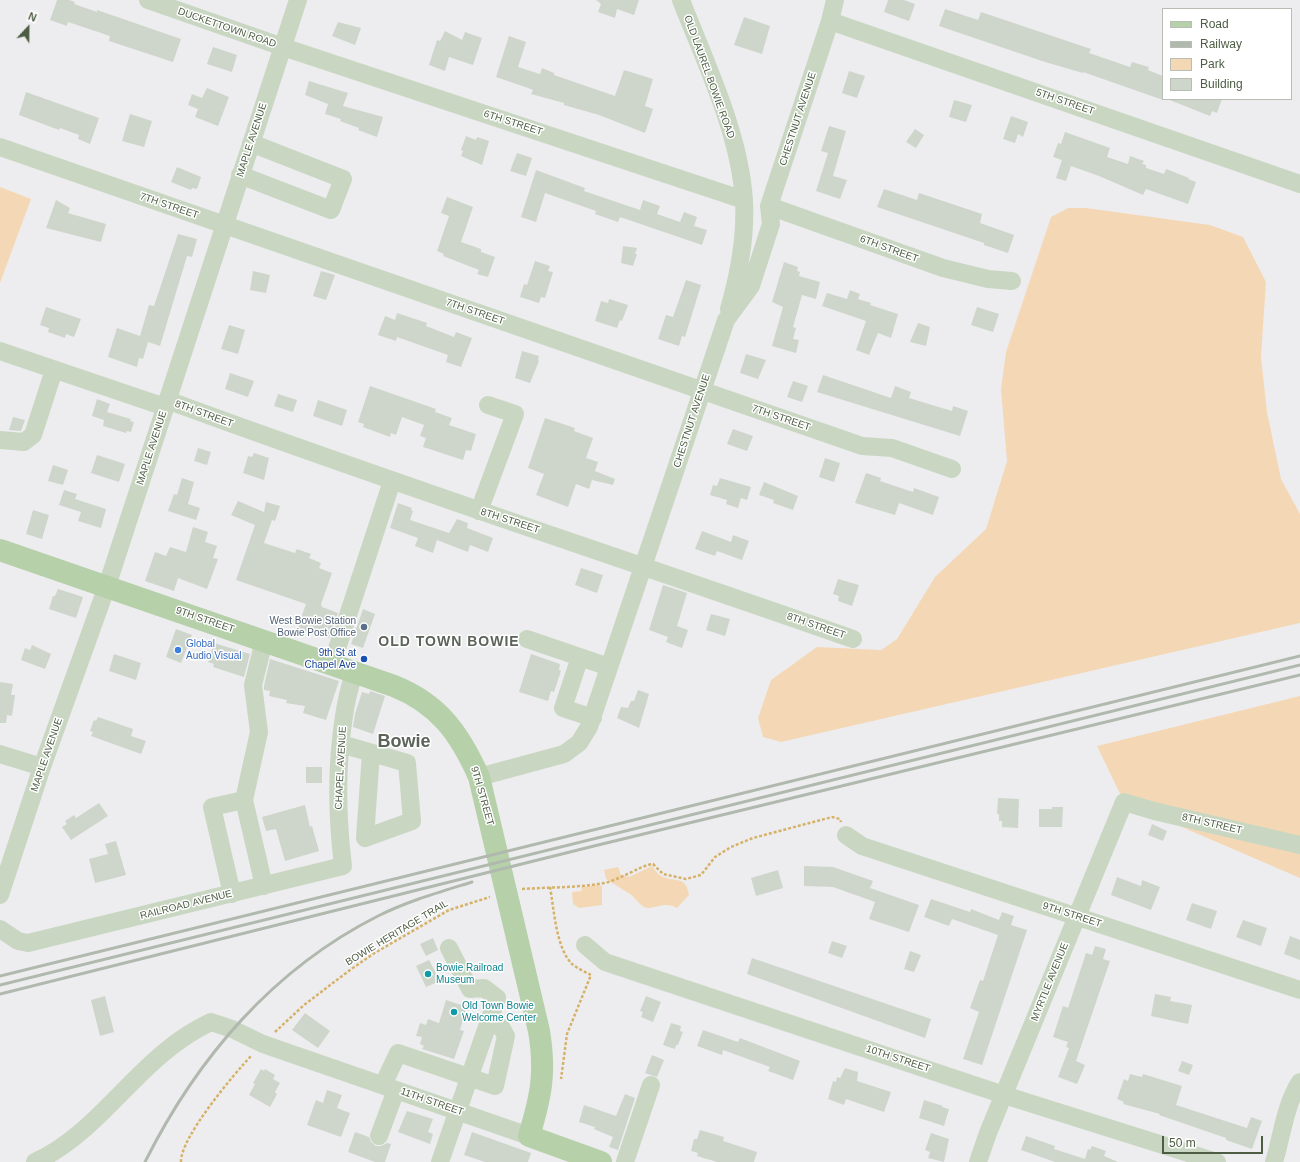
<!DOCTYPE html>
<html>
<head>
<meta charset="utf-8">
<style>
  body { margin:0 }
  #map { position:relative; width:1300px; height:1162px; overflow:hidden; background:#ededf0; font-family:Helvetica,sans-serif }
  canvas { display:block }
  .legend { position:absolute; left:1162px; top:8px; width:130px; height:92px; box-sizing:border-box; background:#fff; border:1px solid #b8beb4; margin:0; padding:5px 7px; list-style:none; font-size:12px; color:#4d5d43 }
  .legend li { display:flex; align-items:center; gap:8px; height:20px }
  .legend b { width:20px; border:1px solid #b8beb4 }
  .north { position:absolute; left:8px; top:8px; width:40px; height:40px; -webkit-text-stroke:3px #fff; paint-order:stroke; rotate:22deg; font-size:11px; font-weight:700; line-height:16px; text-align:center; color:#4d5d43 }
  .north::after { content:''; display:block; margin:auto; width:14px; height:18px; background:#4d5d43; clip-path:polygon(50% 0,100% 100%,50% 72%,0 100%) }
  .scale { position:absolute; left:1162px; top:1136px; width:101px; height:18px; box-sizing:border-box; border:2px solid #4d5d43; border-top:0; padding-left:5px; font-size:12px; line-height:14px; white-space:nowrap; color:#4d5d43; -webkit-text-stroke:3px #fff; paint-order:stroke }
</style>
</head>
<body>
<div id="map">
<canvas width="1300" height="1162"></canvas>
<ul class="legend">
<li><b style="height:5px;background:#b6d0a9"></b>Road</li>
<li><b style="height:5px;background:#b1b9ae"></b>Railway</li>
<li><b style="height:11px;background:#f4d8b5"></b>Park</li>
<li><b style="height:11px;background:#ced6cb"></b>Building</li>
</ul>
<div class="north">N</div>
<div class="scale">50 m</div>
</div>
<script>
const ctx = document.querySelector('canvas').getContext('2d');
ctx.lineJoin = 'round';
function fillPath(path, color) {
  ctx.fillStyle = color;
  ctx.fill(path, 'evenodd');
}
function strokePath(path, color, width, dash) {
  ctx.strokeStyle = color;
  ctx.lineWidth = width;
  ctx.lineCap = dash ? 'butt' : 'round';
  ctx.setLineDash(dash || []);
  ctx.stroke(path);
}
function drawText(font, color, halo, rows, align = 'center') {
  ctx.font = font + ' Helvetica,sans-serif';
  ctx.lineWidth = 3;
  ctx.setLineDash([]);
  ctx.textBaseline = 'middle';
  ctx.strokeStyle = halo;
  ctx.fillStyle = color;
  for (const [text, x, y, turn = 0] of rows) {
    ctx.save();
    ctx.translate(x, y);
    ctx.rotate((+turn || 0) * Math.PI / 180);
    ctx.textAlign = isNaN(turn) ? turn : align;
    if (halo) ctx.strokeText(text, 0, 0);
    ctx.fillText(text, 0, 0);
    ctx.restore();
  }
}
fillPath(new Path2D(`
  M0 187 31 199 0 283Z
  M1068 208H1086L1210 225 1243 237 1266 282 1261 357 1267 412 1281 479 1300 514V623L781 742 763 737 758 718 771 680 817 647 881 650 897 639 935 577 986 529 1007 461 1001 389 1006 352 1051 217Z
  M1300 696V878L1124 802 1097 746Z
  M652 866C655 870 658 875 663 877 677 882 686 876 689 895L677 908C663 900 653 911 644 907 639 904 635 898 630 894 622 889 614 884 606 879L604 870 618 867 621 875 629 877Z
  M597 885 602 886V905L579 908 573 904 572 892 582 891 581 887Z`), '#f4d8b5');
fillPath(new Path2D(`
  M57 0H69L75 2 74 4 97 12V10L181 39 173 62 109 41 110 36 68 22 67 26 50 20Z
  M596 0H639L634 15 617 9 615 18 598 12 601 4Z
  M888 0H904L915 4 909 21 884 12Z
  M945 9 978 20 981 12 1091 49 1089 53 1130 67 1132 62 1149 67 1148 70 1163 76V100L1083 72V73L1045 62 939 26Z
  M744 17 770 26 762 54 734 45Z
  M338 22 361 28 355 45 332 36Z
  M445 31 462 40 465 32 482 38 473 65 449 57 445 71 429 65 437 40 440 41Z
  M509 36 526 42 518 67 540 74 542 68 554 73V75L615 96 624 70 653 79 645 106 653 109 645 133 599 115 564 105V103L531 94 533 90 528 88 496 77Z
  M213 47 237 55 232 72 207 64Z
  M849 71 865 76 857 98 842 93Z
  M309 81 348 93 343 106 383 117 377 137 358 130 359 128 340 121 341 119 325 114 328 104 305 95Z
  M207 88 229 97 218 126 195 117 198 109 188 105 192 94 202 98Z
  M26 92 99 118 90 144 78 139 79 135 60 128 59 130 19 115Z
  M1167 99H1222L1217 113 1212 111 1210 116Z
  M954 100 972 105 966 122 949 117Z
  M130 114 152 121 144 147 122 141Z
  M1011 116 1028 122 1023 137 1018 134 1015 143 1003 139Z
  M829 126 846 131 833 176 847 180 840 199 816 191 828 153 821 151Z
  M915 129 924 135 916 148 906 142Z
  M1065 132 1110 148 1107 157 1128 164 1130 156 1144 161 1142 164 1146 165V168L1164 174 1166 169 1189 178 1188 179 1196 182 1188 204 1146 189 1143 195 1099 176 1071 166 1066 181 1056 178 1062 160 1053 157 1058 143 1061 144Z
  M466 136 476 140 477 137 489 141 482 165 461 156 463 151 461 150Z
  M517 153 532 158 526 176 510 171Z
  M177 167 201 177 197 189 192 188 191 190 171 182Z
  M536 170 585 188 584 191 640 210 643 200 660 206 657 214 680 222 684 212 697 217 694 226 707 230 702 245 620 217 618 222 595 214 596 211 545 193 536 222 521 217Z
  M884 189 917 200 919 193 982 214 980 223 1014 235 1008 253 984 245V243L877 207Z
  M447 197 473 207 461 242 481 249V252L495 257 488 277 477 274 479 270 443 256 444 254 437 251 449 216 441 213Z
  M56 200 70 208 68 213 106 224 101 242 46 228Z
  M178 234 197 239 192 257 187 256 160 346 148 342 143 359 139 358 137 367 108 357 117 328 140 336 149 305 154 306Z
  M623 246 637 248 635 254H637L633 266 621 263Z
  M535 261 550 266 548 271 553 272 545 298 541 297 539 303 520 297 524 284 527 285Z
  M784 262 798 267 797 271 800 272 799 276 820 282 816 299 802 295 793 327 796 328 793 339 799 340 796 353 772 346 783 307 772 302Z
  M253 271 270 275 266 293 250 290Z
  M321 271 335 275 326 300 313 296Z
  M686 280 701 285 685 337 682 336 679 346 658 339 666 315 673 317Z
  M850 290 860 294 858 299 871 303 870 305 898 314 891 338 878 333 869 355 856 350 866 321 822 306 827 293 847 299Z
  M609 299 628 305 622 321 620 320 617 328 595 321 601 301 608 303Z
  M46 307 81 319 74 337 66 334 65 338 48 332 49 328 40 325Z
  M977 307 999 314 993 332 971 325Z
  M397 313 427 323 426 326 454 337 456 332 472 338 461 367 446 362 448 355 397 337 396 341 378 335 385 316 395 320Z
  M918 323 930 327 926 346 910 342Z
  M229 325 245 330 238 354 221 349Z
  M522 351 539 356 538 360 539 361 530 383 515 378Z
  M746 354 766 360 758 379 740 373Z
  M230 373 254 381 248 397 225 389Z
  M823 375 891 398 895 386 911 392 909 398 952 411 953 406 968 411 960 436 817 392Z
  M793 381 808 386 802 402 787 397Z
  M370 386 436 409 435 412 452 418 449 425 476 434 471 451 466 450 463 460 423 447 426 438 420 436 424 425 402 417 396 435 391 433 390 437 363 427 364 424 358 422Z
  M278 394 297 400 293 412 274 406Z
  M97 399 110 404 107 412 131 419 130 421 134 422 131 432 127 431 126 433 103 426 104 420 92 416Z
  M318 400 347 410 342 426 313 416Z
  M13 417 25 420 21 431 9 430Z
  M545 418 575 428 574 431 593 438 586 458 598 462 595 471 615 479 613 485 592 480 589 489 576 484 568 507 536 495 544 474 528 468Z
  M733 429 753 436 747 451 727 444Z
  M198 448 211 452 207 465 194 461Z
  M254 453 269 458 264 480 243 473 248 456 252 457Z
  M97 455 125 464 119 482 91 473Z
  M825 458 840 463 834 482 819 477Z
  M53 465 68 470 63 485 48 481Z
  M866 473 881 478 880 481 913 492 914 488 939 497 933 515 899 503 895 515 855 503Z
  M182 478 194 482 188 504 200 508 196 520 168 511 174 494 177 495Z
  M720 478 751 487 747 500 741 498 738 508 726 504 727 500 710 495 713 485 717 486Z
  M764 482 798 496 793 510 773 503 774 500 759 495Z
  M64 490 77 494 75 499 106 509 101 528 78 521 81 512 59 505Z
  M238 501 264 512 266 502 280 506 275 521 272 520 264 543 295 553 297 549 311 554 309 558 321 563 319 568 332 573 321 604 322 607 338 613 329 638 297 629 306 604 236 580 255 525 231 515Z
  M398 503 412 508 411 510 413 511 410 520 449 533 457 519 468 523 467 528 493 538 488 552 470 545 468 552 437 540 433 553 415 546 418 538 390 528Z
  M33 510 49 515 42 539 26 534Z
  M193 527 208 532 205 542 217 546 213 558 218 559 207 589 178 578 174 591 145 581 155 552 166 556 170 547 186 552Z
  M702 531 731 542 733 535 749 541 742 560 717 551 715 556 695 549Z
  M581 568 603 575 597 593 575 585Z
  M838 579 859 585 852 606 838 601 839 596 833 594Z
  M663 585 687 593 677 626 688 630 682 648 666 642 668 637 649 630Z
  M58 589 83 597 76 618 49 609 53 596H55Z
  M363 609 375 614 363 648 351 644Z
  M711 614 730 619 725 636 706 630Z
  M176 629 192 635 181 663 166 657Z
  M214 643 250 654 244 677 213 667 214 664 208 662Z
  M32 645 51 654 45 669 21 660 25 648 30 650Z
  M114 654 141 663 136 680 109 671Z
  M531 654 560 664 559 670 561 671 554 692 551 691 548 701 519 692Z
  M270 659 339 681 326 720 303 713 305 706 286 703 287 700 269 696 270 691 264 690V686Z
  M0 682 13 684 11 695H15L12 716 7 715 6 723H0Z
  M638 690 649 694 639 728 617 718 621 707 628 708 631 701H634Z
  M370 691 385 696 373 734 353 727 355 714 362 692 369 694Z
  M98 717 133 729 131 736 146 741 141 754 91 736 93 732 90 731 94 720 96 721Z
  M306 767H322V783H306Z
  M998 798 1019 799 1018 828 1002 827V821H999V814H997Z
  M99 803 108 816 71 840 62 827 67 824 65 821 74 815 76 818Z
  M305 805 310 827 312 826 319 851 285 861 276 829 266 831 262 817Z
  M1052 807H1063L1062 827H1039V809H1052Z
  M1152 824 1167 831 1163 841 1148 835Z
  M116 841 126 875 95 883 89 859 108 854 105 844Z
  M804 866 833 867 873 881 870 888 919 905 909 932 869 919 875 902 833 887 804 886Z
  M778 870 783 888 756 896 751 878Z
  M1117 877 1141 886 1142 880 1160 887 1151 910 1111 895Z
  M931 899 970 912 971 909 999 920 1002 912 1014 916 1011 925 1027 930 982 1065 963 1059 979 1012 970 1008 980 980 983 981 998 935 952 919 949 926 924 917Z
  M1192 903 1217 911 1211 929 1186 920Z
  M1243 920 1267 928 1261 946 1236 937Z
  M1290 936 1300 940V960L1284 954Z
  M433 938 438 950 426 956 420 944Z
  M832 941 847 946 842 958 828 953Z
  M1095 946 1106 949 1103 959 1110 961 1076 1061 1085 1065 1077 1084 1058 1077 1069 1048 1066 1047 1068 1042 1053 1037 1063 1006 1068 1008 1086 953 1092 955Z
  M910 951 921 955 914 972 904 969Z
  M752 958 931 1019 925 1038 747 974Z
  M429 960 440 981 426 987 416 966Z
  M1155 994 1171 997 1170 1001 1192 1005 1188 1024 1151 1016Z
  M105 996 114 1032 100 1036 91 1000Z
  M646 996 661 1002 653 1022 641 1017 643 1012 640 1011Z
  M446 1000 467 1007 460 1030 464 1031 454 1059 422 1049 424 1046 420 1044 422 1037 416 1036 420 1023 426 1025 428 1019 439 1023Z
  M305 1013 330 1031 318 1048 292 1030Z
  M671 1023 681 1026 680 1031 683 1032 678 1045H676L675 1049 663 1045Z
  M703 1030 738 1042 740 1038 800 1061 793 1080 768 1071 770 1067 723 1050 722 1055 697 1046Z
  M652 1055 664 1060 657 1077 645 1073Z
  M1182 1061 1193 1065 1189 1075 1178 1071Z
  M845 1068 858 1072 857 1081 891 1092 884 1112 846 1099 844 1105 828 1099 833 1081 836 1082 837 1077 840 1078Z
  M261 1069 264 1071 265 1069 275 1075 273 1079 280 1083 275 1092 277 1094 270 1107 249 1095 255 1084 253 1083Z
  M1130 1074 1142 1077 1143 1074 1182 1086 1176 1105 1247 1128 1251 1117 1262 1121 1252 1149 1226 1140V1138L1159 1115 1160 1114 1123 1104 1124 1102 1117 1099 1124 1079 1128 1081Z
  M327 1090 342 1095 337 1108 350 1113 341 1137 307 1125 316 1100 323 1103Z
  M625 1094 635 1098 618 1150 609 1147 613 1137 594 1129 595 1127 579 1122 584 1105 616 1116Z
  M924 1100 943 1106 942 1107 949 1109 944 1126 919 1118Z
  M407 1111 433 1119 428 1132 433 1134 430 1144 398 1132Z
  M700 1130 724 1137 723 1141 757 1152 754 1162H717L697 1156 698 1153 691 1151 694 1139H697Z
  M355 1132 369 1137 371 1142 376 1146H381L387 1143 391 1144 385 1162H375L348 1152Z
  M472 1132 531 1153 528 1162H485L464 1155Z
  M931 1133 949 1139 944 1162 928 1158 930 1152 925 1150Z
  M1026 1136 1055 1146 1054 1149 1085 1159 1088 1149 1090 1150 1092 1146 1106 1151 1104 1156 1118 1162H1055L1021 1150Z`), '#ced6cb');
strokePath(new Path2D(`
  M550 887C554 909 556 948 572 964 577 968 585 972 591 975L567 1034 561 1079
  M522 889C549 887 577 888 604 883 620 880 641 865 653 864L663 874 686 879 701 875 715 857 731 847 753 838 832 817 840 819 841 822
  M275 1032 304 1005 350 970 373 954 449 910 490 897
  M181 1162C180 1138 234 1074 251 1056`), '#d6b269', 2.5, [3, 2]);
strokePath(new Path2D(`
  M148 0 283 47 744 200
  M681 0C705 62 740 133 744 201 746 238 739 274 729 309
  M830 21 1300 184
  M0 147 862 446 892 448 952 469
  M240 175 331 210 343 179 251 143
  M769 206 943 268 988 279 1012 281
  M0 351 165 407
  M167 400C394 484 625 559 853 639
  M0 440 24 442 33 435 54 370
  M479 511 515 414 488 405
  M527 639 609 667
  M580 657 563 708 593 718
  M332 664 392 481
  M341 744 407 763 412 821 365 838 371 753
  M0 754 42 767
  M479 777 564 754 579 743 589 727 726 320 751 286 771 224 769 206 830 21 835 0
  M244 800 259 732 253 685 264 641
  M846 835 862 846 1300 990
  M232 894 212 807 244 800 264 886
  M0 895 42 767 107 586 298 0
  M0 929 18 941 28 943 343 866C337 817 336 766 344 716 346 701 350 686 354 672
  M585 945 605 962 1004 1095 1217 1162
  M383 1085 398 1053 495 1086 506 1036 501 1027 488 1023
  M379 1136 396 1090
  M35 1162C104 1130 139 1055 211 1022L232 1029 263 1044 529 1136
  M440 1162 497 998 484 988 470 989 449 948
  M625 1162 651 1085
  M978 1162 988 1133 1124 802 1154 811 1300 845
  M1274 1162C1282 1136 1285 1105 1300 1082`), '#c9d7c2', 18);
strokePath(new Path2D(`
  M0 550 394 686C439 704 460 734 479 777L539 1031C546 1073 541 1096 529 1136L601 1162`), '#b6d0a9', 22);
strokePath(new Path2D(`
  M0 976 1300 656
  M0 985 1300 665
  M0 994 594 846 1300 675
  M145 1162C197 1058 273 969 378 916 408 901 440 892 472 882`), '#b1b9ae', 3);
for (const [x, y, r, color] of [
  [364,627,4,"#5c6f8a"],
  [178,650,4,"#3f7fe0"],
  [364,659,4,"#1a4fb4"],
  [428,974,4,"#0f9aa8"],
  [454,1012,4,"#0f9aa8"]
]) {
  const dot = new Path2D();
  dot.arc(x, y, r, 0, 2 * Math.PI);
  ctx.fillStyle = color;
  ctx.fill(dot);
  strokePath(dot, '#fff', 1.5);
}
drawText('10px', '#4d5d43', '#fff', [
  ["DUCKETTOWN ROAD",227,28,19],
  ["OLD LAUREL BOWIE ROAD",709,77,70],
  ["5TH STREET",1065,102,19],
  ["CHESTNUT AVENUE",798,119,-72],
  ["6TH STREET",513,123,18],
  ["MAPLE AVENUE",252,140,-72],
  ["7TH STREET",169,206,19],
  ["6TH STREET",889,249,20],
  ["7TH STREET",475,312,19],
  ["8TH STREET",204,414,20],
  ["7TH STREET",781,418,19],
  ["CHESTNUT AVENUE",692,421,-72],
  ["MAPLE AVENUE",152,448,-72],
  ["8TH STREET",510,521,18],
  ["9TH STREET",205,620,19],
  ["8TH STREET",816,626,19],
  ["MAPLE AVENUE",47,755,-71],
  ["CHAPEL AVENUE",341,768,-87],
  ["9TH STREET",482,796,74],
  ["8TH STREET",1212,824,13],
  ["RAILROAD AVENUE",186,905,-14],
  ["9TH STREET",1072,915,18],
  ["BOWIE HERITAGE TRAIL",397,933,-31],
  ["MYRTLE AVENUE",1050,982,-68],
  ["10TH STREET",898,1059,18],
  ["11TH STREET",432,1102,19]
]);
drawText('10px', '#4e5e75', '#fff', [
  ["West Bowie Station",356,621],
  ["Bowie Post Office",356,633]
], 'right');
drawText('10px', '#366cbe', '#fff', [
  ["Global",186,644],
  ["Audio Visual",186,656]
], 'left');
drawText('10px', '#164399', '#fff', [
  ["9th St at",356,653],
  ["Chapel Ave",356,665]
], 'right');
drawText('10px', '#0d838f', '#fff', [
  ["Bowie Railroad",436,968],
  ["Museum",436,980],
  ["Old Town Bowie",462,1006],
  ["Welcome Center",462,1018]
], 'left');
ctx.letterSpacing = '1px';
drawText('bold 14px', '#5c6359', '#fff', [
  ["OLD TOWN BOWIE",449,642]
]);
ctx.letterSpacing = '0px';
drawText('bold 18px', '#5c6359', '#fff', [
  ["Bowie",404,742]
]);
</script>
</body>
</html>
